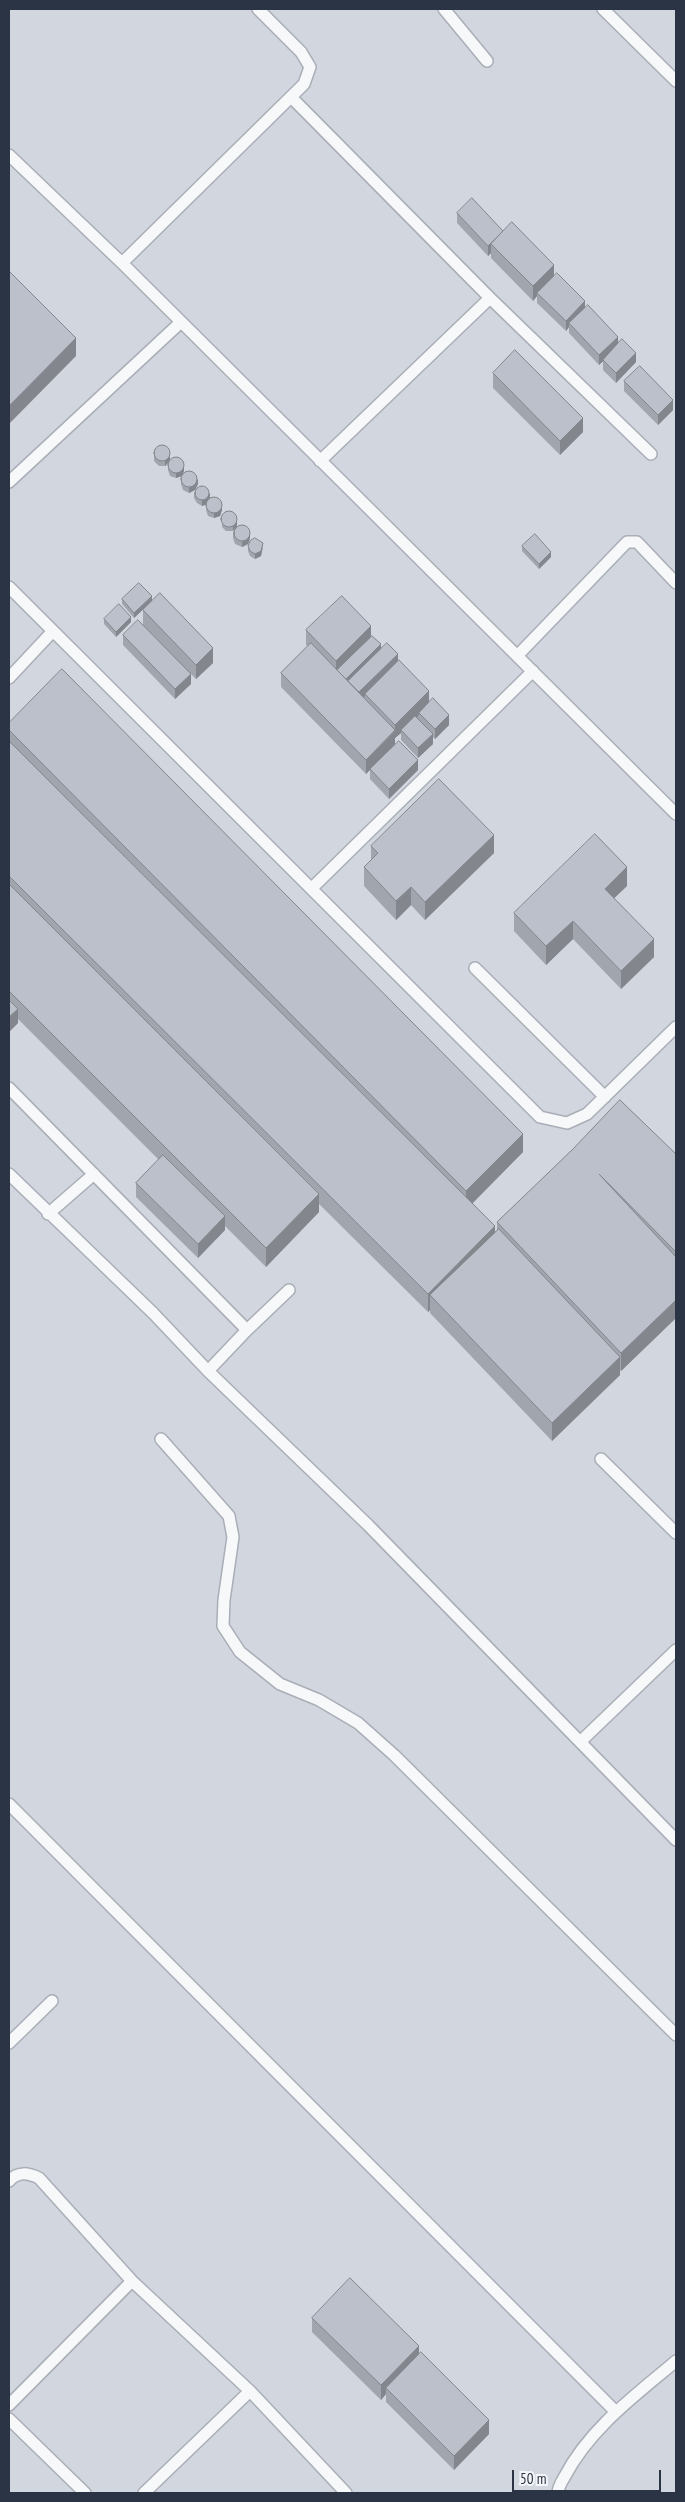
<!DOCTYPE html>
<html>
<head>
<meta charset="utf-8">
<style>
  body { margin:0 }
  #map { position:relative; width:685px; height:2502px; overflow:hidden; background:#e4e7ec; font-family:"PT Sans Narrow",sans-serif }
  canvas { display:block }
  .frame { position:absolute; inset:0; border:10px solid #2b3445; pointer-events:none }
  .scale { position:absolute; left:512px; top:2470px; width:149px; height:22px; box-sizing:border-box; border:2px solid #2b3445; border-top:0; padding-left:6px; font-size:15px; line-height:18px; white-space:nowrap; color:#2b3445; -webkit-text-stroke:4px #f4f6f9; paint-order:stroke }
</style>
</head>
<body>
<div id="map">
<canvas width="685" height="2502"></canvas>
<div class="frame"></div>
<div class="scale">50 m</div>
</div>
<script>
const ctx = document.querySelector('canvas').getContext('2d');
ctx.lineJoin = 'round';
function fillPath(path, color) {
  ctx.fillStyle = color;
  ctx.fill(path, 'evenodd');
}
function strokePath(path, color, width, dash) {
  ctx.strokeStyle = color;
  ctx.lineWidth = width;
  ctx.lineCap = dash ? 'butt' : 'round';
  ctx.setLineDash(dash || []);
  ctx.stroke(path);
}
fillPath(new Path2D(`
  M9 9H676V2493H9Z`), '#d2d6de');
const lane = new Path2D(`
  M444 9 487 61
  M603 9 676 81
  M291 97 490 298 651 454
  M9 155 122 263 676 814
  M122 263 304 84 310 67 301 52 258 9
  M320 461 490 298
  M9 482 181 322
  M9 587 540 1117 567 1123 587 1114 676 1027
  M517 656 627 542H637L676 583
  M9 678 53 631
  M312 888 533 671
  M475 968 605 1097
  M9 1088 247 1330 208 1371
  M9 1174 153 1313 208 1371 368 1525 676 1840
  M48 1214 94 1174
  M247 1330 289 1290
  M161 1439 229 1516 233 1537 224 1600 223 1626 240 1652 280 1684 319 1700 358 1723 394 1755 676 2035
  M601 1459 676 1533
  M580 1742 676 1650
  M9 1804 616 2412
  M9 2043 52 2001
  M9 2181C18 2171 28 2173 39 2178L132 2281 250 2391 346 2493
  M9 2405 132 2281
  M9 2419 85 2493
  M144 2493 250 2391
  M558 2493C558 2487 562 2481 565 2476 590 2428 636 2395 676 2361`);
strokePath(lane, '#a9aeb7', 14);
strokePath(lane, '#f7f8fa', 11);
fillPath(new Path2D(`
  M457 213 503 231 554 276 636 362 616 383 603 370V361L599 365 569 333V327L566 331 537 303V296L533 301 491 258V253L488 256 457 223Z
  M493 373 583 432 560 455 493 388Z
  M624 381 673 410 658 425 624 391Z
  M154 449 184 471 182 476 176 478 170 476 168 470V465L170 461 165 466H159L154 461Z
  M181 479 198 484 195 490 189 493 183 490 181 484Z
  M194 493 210 498V499L222 510 220 516 214 518 208 516 206 510 207 504 202 506 197 503 194 498Z
  M222 516 237 526 250 538 248 544 242 547 235 544 233 538V533L235 528 233 531H226L222 527Z
  M248 546 263 548 261 556 255 559 250 556 248 551Z
  M522 546 551 557 539 569 522 551Z
  M122 599 152 601 134 618 122 604Z
  M143 610 213 663 196 679 191 674V684L175 699 123 645V635L143 624Z
  M104 619 131 622 116 637 104 624Z
  M306 630 371 637 381 649 398 661 429 703 449 725 435 739 433 737V744L418 758 401 740V733L395 738V744L418 770 389 799 370 779V770L366 774 281 687V673L308 646 306 645Z
  M9 723 523 1152 472 1203 495 1233 497 1231V1222L676 1154V1318L621 1371 620 1370V1375L552 1441 430 1313V1310L428 1312 319 1204V1212L266 1267 225 1226V1230L198 1258 136 1197V1183L159 1160 18 1019V1023L9 1032Z
  M371 846 494 853 425 920 411 905 396 920 364 886V867L371 860Z
  M627 886 614 898 654 957 621 989 573 939 546 965 514 931V913Z
  M312 2318 419 2355 489 2434 454 2470 386 2402V2394L381 2400 312 2332Z`), '#a1a5ae');
fillPath(new Path2D(`
  M503 231 491 244V253L488 256V246Z
  M554 265V279L537 293V296L533 301V286Z
  M585 301V311L569 323V327L566 331V321Z
  M618 337V347L599 365V355Z
  M76 338V356L9 424V406Z
  M636 353V362L616 383V373Z
  M673 400V410L658 425V415Z
  M583 418V432L560 455V441Z
  M170 456V461L165 466V461Z
  M184 466V471L182 476 176 478V473Z
  M198 479V484L195 490 189 493V488Z
  M210 493V498L207 504 202 506V501Z
  M222 505V510L220 516 214 518V513Z
  M237 521V526L233 531V526Z
  M250 533V538L248 544 242 547V542Z
  M263 543 261 556 255 559V554Z
  M551 552V557L539 569V564Z
  M152 596V601L134 618V613Z
  M131 617V622L116 637V632Z
  M371 626V641L336 675V661Z
  M381 644V654L350 684 345 679Z
  M213 648V663L196 679V665Z
  M398 654V664L365 694V696L358 703V693Z
  M191 674V684L175 699V689Z
  M429 691V705L419 713V715L402 732 401 730V733L395 738V744L366 774V760L395 731V725Z
  M449 715V725L435 739V729Z
  M433 734V744L418 758V748Z
  M418 760V770L389 799V789Z
  M494 835V853L425 920V902Z
  M627 867V886L605 907V889Z
  M411 887V905L396 920V901Z
  M573 921V939L546 965V946Z
  M654 939V957L621 989V971Z
  M18 1009V1023L9 1032V1017Z
  M523 1134V1152L466 1210V1191Z
  M319 1194V1212L266 1267V1248Z
  M225 1216V1230L198 1258V1244Z
  M495 1226V1244L430 1295V1310L428 1312V1294Z
  M676 1300V1318L621 1371V1353Z
  M620 1357V1375L552 1441V1423Z
  M419 2346V2360L386 2388V2394L381 2400V2385Z
  M489 2420V2434L454 2470V2456Z`), '#83868d');
const building = new Path2D(`
  M472 198 503 231 488 246 457 213Z
  M512 222 554 265 533 286 491 244Z
  M9 271 76 338 9 406Z
  M557 273 585 301 566 321 537 293Z
  M588 305 618 337 599 355 569 323Z
  M622 339 636 353 616 373 603 360Z
  M515 350 583 418 560 441 493 373Z
  M640 366 673 400 658 415 624 381Z
  M154 453a8 8 0 1 1 16 0a8 8 0 1 1-16 0Z
  M168 465a8 8 0 1 1 16 0a8 8 0 1 1-16 0Z
  M181 479a8 8 0 1 1 16 0a8 8 0 1 1-16 0Z
  M195 493a7 7 0 1 1 14 0a7 7 0 1 1-14 0Z
  M206 505a8 8 0 1 1 16 0a8 8 0 1 1-16 0Z
  M221 519a8 8 0 1 1 16 0a8 8 0 1 1-16 0Z
  M234 533a8 8 0 1 1 16 0a8 8 0 1 1-16 0Z
  M535 534 551 552 539 564 522 546Z
  M255 538 263 543 261 551 255 554 250 551 248 546 250 541Z
  M139 583 152 596 134 613 122 599Z
  M160 593 213 648 196 665 143 610Z
  M342 596 371 626 336 661 306 630Z
  M119 604 131 617 116 632 104 619Z
  M138 620 191 674 175 689 123 635Z
  M372 636 381 644 346 679 337 670Z
  M311 643 395 730 366 760 281 673Z
  M387 643 398 654 359 692 348 681Z
  M399 660 429 691 395 725 365 694Z
  M62 669 523 1134 466 1191 9 730V723Z
  M433 698 449 715 435 729 419 713Z
  M415 716 433 734 418 748 401 730Z
  M9 741 495 1226 428 1294 9 876Z
  M399 741 418 760 389 789 370 769Z
  M439 779 494 835 425 902 411 887 396 901 364 867 378 853 371 846Z
  M595 834 627 867 605 889 654 939 621 971 573 921 546 946 514 913Z
  M9 884 319 1194 266 1248 9 991Z
  M9 1000 18 1009 9 1017Z
  M620 1100 676 1154V1252L599 1174 676 1257V1300L621 1353 497 1222 573 1149Z
  M163 1155 225 1216 198 1244 136 1183Z
  M499 1229 620 1357 552 1423 430 1295Z
  M350 2278 419 2346 381 2385 312 2318Z
  M421 2352 489 2420 454 2456 386 2388Z`);
fillPath(building, '#bbc0ca');
strokePath(building, '#83868d', 1);
</script>
</body>
</html>
